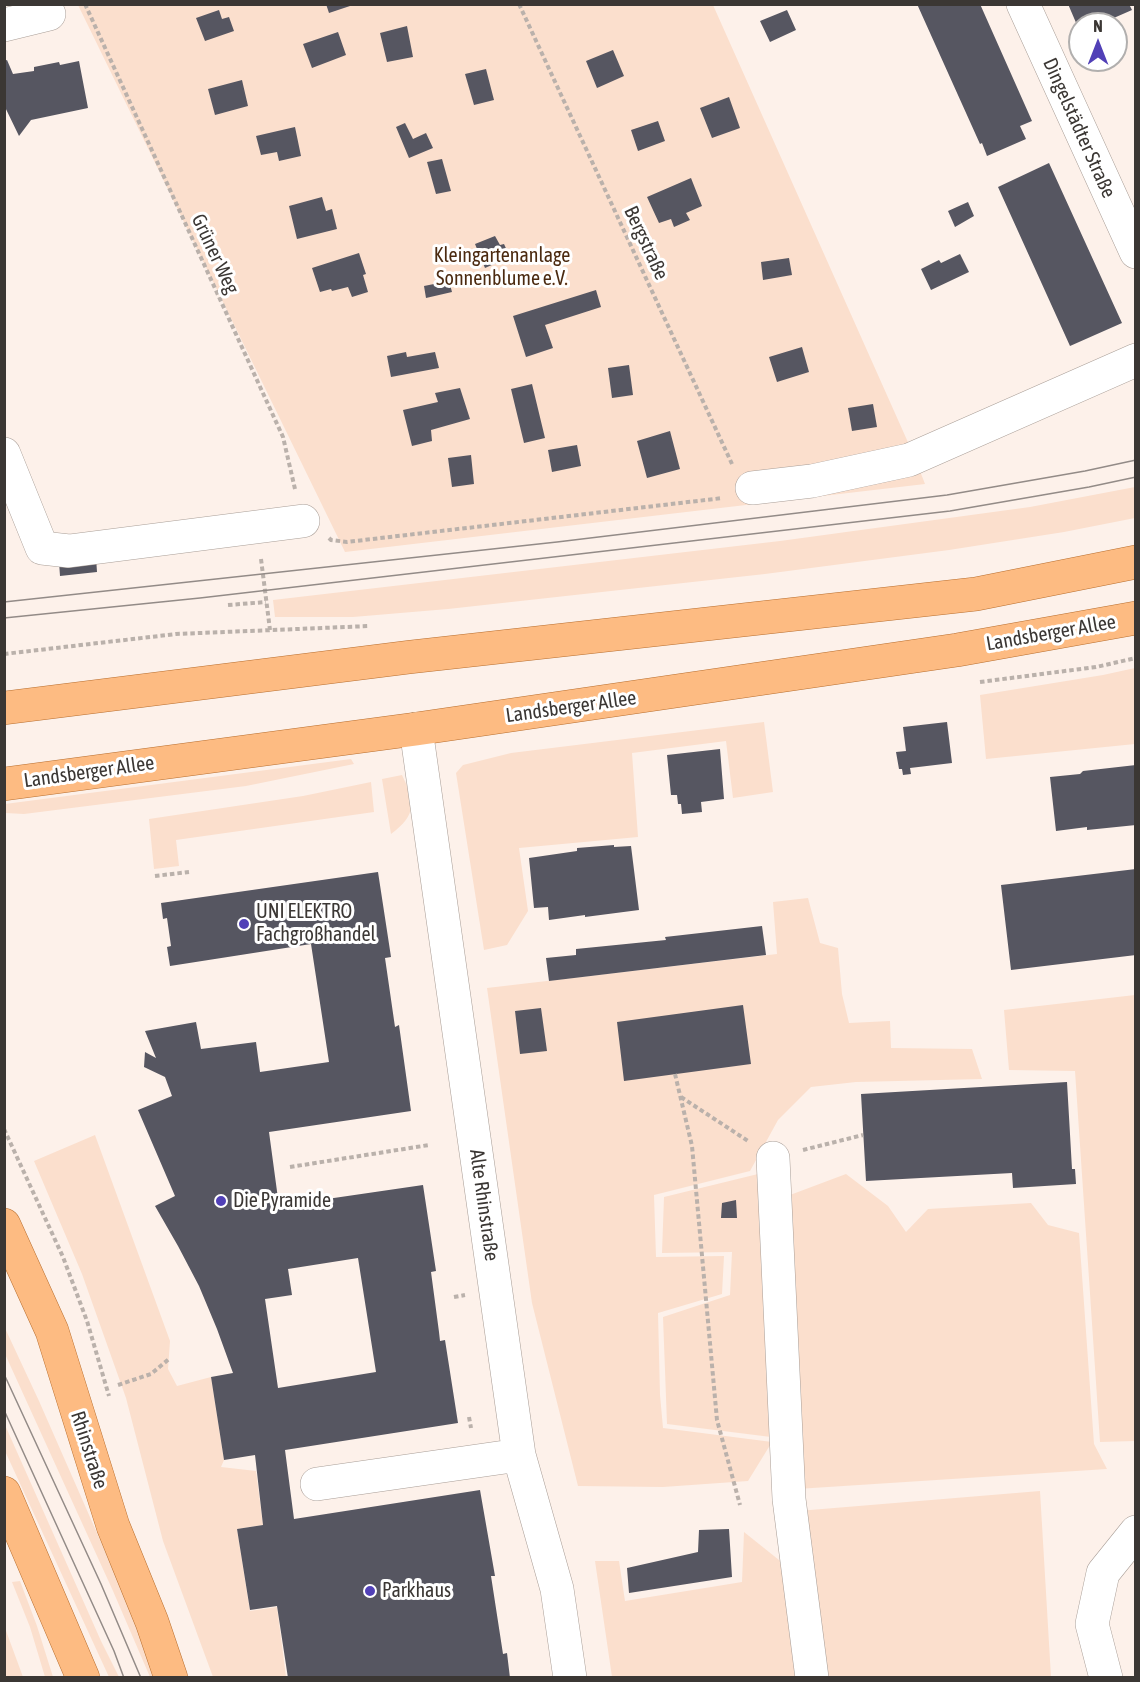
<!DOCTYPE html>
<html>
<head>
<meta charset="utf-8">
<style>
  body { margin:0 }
  #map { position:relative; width:1140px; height:1682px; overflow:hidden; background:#fdf1ea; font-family:"Asap Condensed",sans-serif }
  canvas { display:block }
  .frame { position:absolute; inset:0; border:6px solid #3b3734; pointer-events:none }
  .north { position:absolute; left:1068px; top:12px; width:60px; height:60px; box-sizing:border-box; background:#fff; border:2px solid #b1afae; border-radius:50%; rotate:0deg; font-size:16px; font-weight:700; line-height:24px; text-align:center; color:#3b3734 }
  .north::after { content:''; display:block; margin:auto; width:21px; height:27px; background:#5140b7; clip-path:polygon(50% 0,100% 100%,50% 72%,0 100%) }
</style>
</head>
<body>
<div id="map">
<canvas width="1140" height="1682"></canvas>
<div class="frame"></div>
<div class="north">N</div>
</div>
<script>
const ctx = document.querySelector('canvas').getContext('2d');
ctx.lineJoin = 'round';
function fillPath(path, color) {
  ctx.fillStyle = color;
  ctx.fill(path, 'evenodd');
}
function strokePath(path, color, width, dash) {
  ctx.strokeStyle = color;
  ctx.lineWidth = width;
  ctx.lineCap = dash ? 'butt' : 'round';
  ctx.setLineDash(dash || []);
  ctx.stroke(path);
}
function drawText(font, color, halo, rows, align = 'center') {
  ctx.font = font + ' "Asap Condensed",sans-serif';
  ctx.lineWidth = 6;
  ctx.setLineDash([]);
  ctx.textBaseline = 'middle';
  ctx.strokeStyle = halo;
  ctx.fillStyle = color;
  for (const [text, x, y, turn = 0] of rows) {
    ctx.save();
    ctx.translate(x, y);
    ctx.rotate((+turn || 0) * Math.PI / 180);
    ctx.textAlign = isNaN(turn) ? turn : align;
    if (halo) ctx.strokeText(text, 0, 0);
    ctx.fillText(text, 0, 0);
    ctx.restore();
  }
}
fillPath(new Path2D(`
  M78 5H713L915 458 925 484 345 552Z
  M1135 487V518L1064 532 949 550 765 574 448 609 353 617H275L273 600 780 541 1030 507Z
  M1135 668V744L986 759 980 695 1103 675Z
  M764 722 773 792 733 798 726 741 632 753 638 837 519 848 528 911 507 945 484 950 456 773 463 765 511 753Z
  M351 759 354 764 246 786 24 814 5 813V804Z
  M402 775C415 802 417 815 391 834L382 779Z
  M371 782 374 812 176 840 179 866 154 869 149 819 303 796Z
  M808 898 820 943 838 948 842 994 849 1023 890 1021 891 1048 972 1049 982 1079 856 1082 811 1087 778 1120 750 1171 654 1195 656 1257 724 1256 722 1294 658 1313 660 1395 663 1428 772 1442 748 1481 663 1487 578 1486 532 1303 487 988 777 954 773 902Z
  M1135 995V1441L1100 1442 1075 1071 1009 1070 1004 1010Z
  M95 1135 170 1341 168 1369 177 1386 211 1377 224 1460 221 1467 256 1471 263 1525 237 1529 250 1611 277 1607 286 1677H213L163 1541 126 1398 82 1274 34 1161Z
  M758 1174 771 1437 667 1424 663 1317 730 1295 732 1252 662 1253 664 1197Z
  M846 1174 888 1206 906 1232 928 1209 1031 1203 1048 1225 1079 1233 1094 1444 1107 1469 797 1489 782 1198Z
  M4 1326 39 1401 122 1590 156 1677H150L113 1591 5 1354Z
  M5 1425 101 1641 119 1677H109L5 1451Z
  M1040 1491 1051 1677H821L798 1511Z
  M744 1532 789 1568 803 1677H612L595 1561H619L625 1601 742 1582Z
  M20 1581 37 1626 53 1677H45L30 1627 12 1582Z
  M5 1628 23 1677H5Z`), '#fbdfcd');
fillPath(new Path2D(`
  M326 4H353V5L329 13Z
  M917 4H980L1032 121 1020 126 1026 139 987 156 982 143 980 144Z
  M1068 4H1129L1132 10 1100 24H1080V32Z
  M219 10 222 19 229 17 234 31 205 41 196 18Z
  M787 10 796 30 770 42 760 21Z
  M407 26 413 57 387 62 380 33Z
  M338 32 346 55 312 68 303 44Z
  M613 50 624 76 597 88 586 61Z
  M7 60 13 74 34 71V67L59 62 60 65 79 61 88 108 31 120 19 136 4 105V61Z
  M486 69 494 100 474 105 465 74Z
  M242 80 248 106 215 115 208 89Z
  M729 97 740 128 712 138 700 108Z
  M658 121 665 141 638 151 631 130Z
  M405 123 413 139 426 133 433 148 409 158 396 127Z
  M295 127 301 156 279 161 277 152 261 155 256 136Z
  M442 159 451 191 436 194 427 162Z
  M1049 163 1122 323 1070 346 998 187Z
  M691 178 702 206 686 213 690 220 674 227 671 219 659 223 647 197Z
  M322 197 326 211 332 209 337 229 297 239 289 206Z
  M968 202 974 216 955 227 948 211Z
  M495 236 500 245 504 244 510 257 485 268 475 244Z
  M359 253 366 274 363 275 368 292 352 297 348 287 332 291 331 289 320 292 312 268Z
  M960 254 969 272 931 290 921 269 939 260 941 263Z
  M789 258 792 275 763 280 761 262Z
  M449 281 452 292 426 298 424 286Z
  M596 290 601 307 545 325 553 348 526 357 513 316Z
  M802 347 809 372 777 382 769 357Z
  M406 352 407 357 435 352 439 368 391 377 387 356Z
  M629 365 633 395 612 398 608 368Z
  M532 384 545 438 524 443 511 389Z
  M460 388 470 419 431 430 432 441 412 446 403 410 438 402 435 393Z
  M873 404 877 427 852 431 848 408Z
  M670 431 680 469 647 478 637 441Z
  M577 445 581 466 552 472 548 450Z
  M471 455 474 484 452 487 448 458Z
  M96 557 97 572 60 576 59 562Z
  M947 722 952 763 910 768 911 774 903 775 902 769H899L896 752 906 751 903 727Z
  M720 749 724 799 701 802 702 812 682 814 681 804H678L677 795H671L667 755Z
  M1136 765V825L1087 830V827L1056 831 1050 777 1080 774 1083 771Z
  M614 845V847L631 846 639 910 585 917V915L549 920 548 907 534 908 529 858 577 851V848Z
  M1136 869V955L1011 970 1001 885Z
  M378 872 391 957 385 958 395 1027 399 1025 411 1111 269 1132 279 1206 423 1185 436 1271 431 1272 439 1332 440 1341 445 1340 458 1423 285 1450 294 1519 480 1490 495 1576H491L503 1654 507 1653 510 1678H288L277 1606 250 1610 237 1529 263 1525 255 1455 224 1460 211 1377 233 1373 217 1329 199 1286 178 1246 155 1206 175 1196 138 1110 172 1096 165 1077 144 1067 145 1052 156 1058 145 1031 196 1022 201 1049 256 1042 260 1072 329 1062 311 944 170 966 167 947 171 946 167 918 163 919 161 903ZM358 1258 376 1372 278 1388 265 1299 292 1295 288 1269Z
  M762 926 766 955 549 981 546 958 576 955V949L666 940 665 937Z
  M743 1005 751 1064 624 1081 617 1022Z
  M541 1008 547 1051 520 1054 515 1011Z
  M1067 1082 1072 1169H1075L1076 1184 1013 1188 1012 1173 866 1181 861 1094Z
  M736 1200 737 1218H721L722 1203Z
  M729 1529 732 1577 629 1593 627 1568 698 1552 699 1530Z`), '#565661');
const minor = new Path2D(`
  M1023 4 1136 252
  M4 25 49 14
  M4 454 42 548 69 551 303 521
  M752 488 812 481 909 460 1136 360
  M416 729 519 1455 557 1589 570 1678
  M773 1158 789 1499 812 1678
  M317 1484 519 1455
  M1106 1678 1092 1624 1103 1573 1136 1532`);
const major = new Path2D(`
  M4 708 410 657 976 594 1136 562
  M4 784 416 729 957 650 1136 618
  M4 1225 52 1331 113 1526 152 1622 171 1678
  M4 1493 83 1678`);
strokePath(minor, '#a99e97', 34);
strokePath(major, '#b86f30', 34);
strokePath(new Path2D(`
  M85 4 283 437 295 489
  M519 4 732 464
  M329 538 331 540 347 542 723 498
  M261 559 270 630
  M228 605 266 602
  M4 654 176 634 370 626
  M980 682 1096 667 1136 658
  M155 876 189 872
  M675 1074 692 1146 717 1420 740 1505
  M681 1097 748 1141
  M4 1129 63 1257 87 1321 109 1396
  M803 1150 863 1135
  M290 1167 429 1145
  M454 1297 465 1295
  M118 1385 151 1374 169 1359
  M469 1417 471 1428`), '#bab1ab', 4, [4.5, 3]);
strokePath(minor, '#fff', 33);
strokePath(major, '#fdbb82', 33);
strokePath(new Path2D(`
  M4 602 557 542 947 495 1085 471 1136 460
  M4 618 200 598 950 511 1089 487 1136 477
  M4 1374 101 1584 141 1678
  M4 1410 114 1651 124 1678`), '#938b87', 1.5);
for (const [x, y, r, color] of [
  [244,924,6,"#5140b7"],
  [221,1201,6,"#5140b7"],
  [370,1591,6,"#5140b7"]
]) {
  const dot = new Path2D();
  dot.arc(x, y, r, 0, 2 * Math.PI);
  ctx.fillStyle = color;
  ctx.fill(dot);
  strokePath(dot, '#fff', 2);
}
drawText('20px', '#3b3734', '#fff', [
  ["Dingelstädter Straße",1079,128,66],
  ["Bergstraße",646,243,65],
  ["Grüner Weg",215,254,65],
  ["Landsberger Allee",1051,633,-10],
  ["Landsberger Allee",571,707,-8],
  ["Landsberger Allee",89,772,-8],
  ["Alte Rhinstraße",484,1205,82],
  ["Rhinstraße",89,1450,72]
]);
drawText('20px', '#4b2a10', '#fff', [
  ["Kleingartenanlage",502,256],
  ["Sonnenblume e.V.",502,279]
]);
drawText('20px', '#3b3734', '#fff', [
  ["UNI ELEKTRO",256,912],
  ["Fachgroßhandel",256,935],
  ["Die Pyramide",233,1201],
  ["Parkhaus",382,1591]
], 'left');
</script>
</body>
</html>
